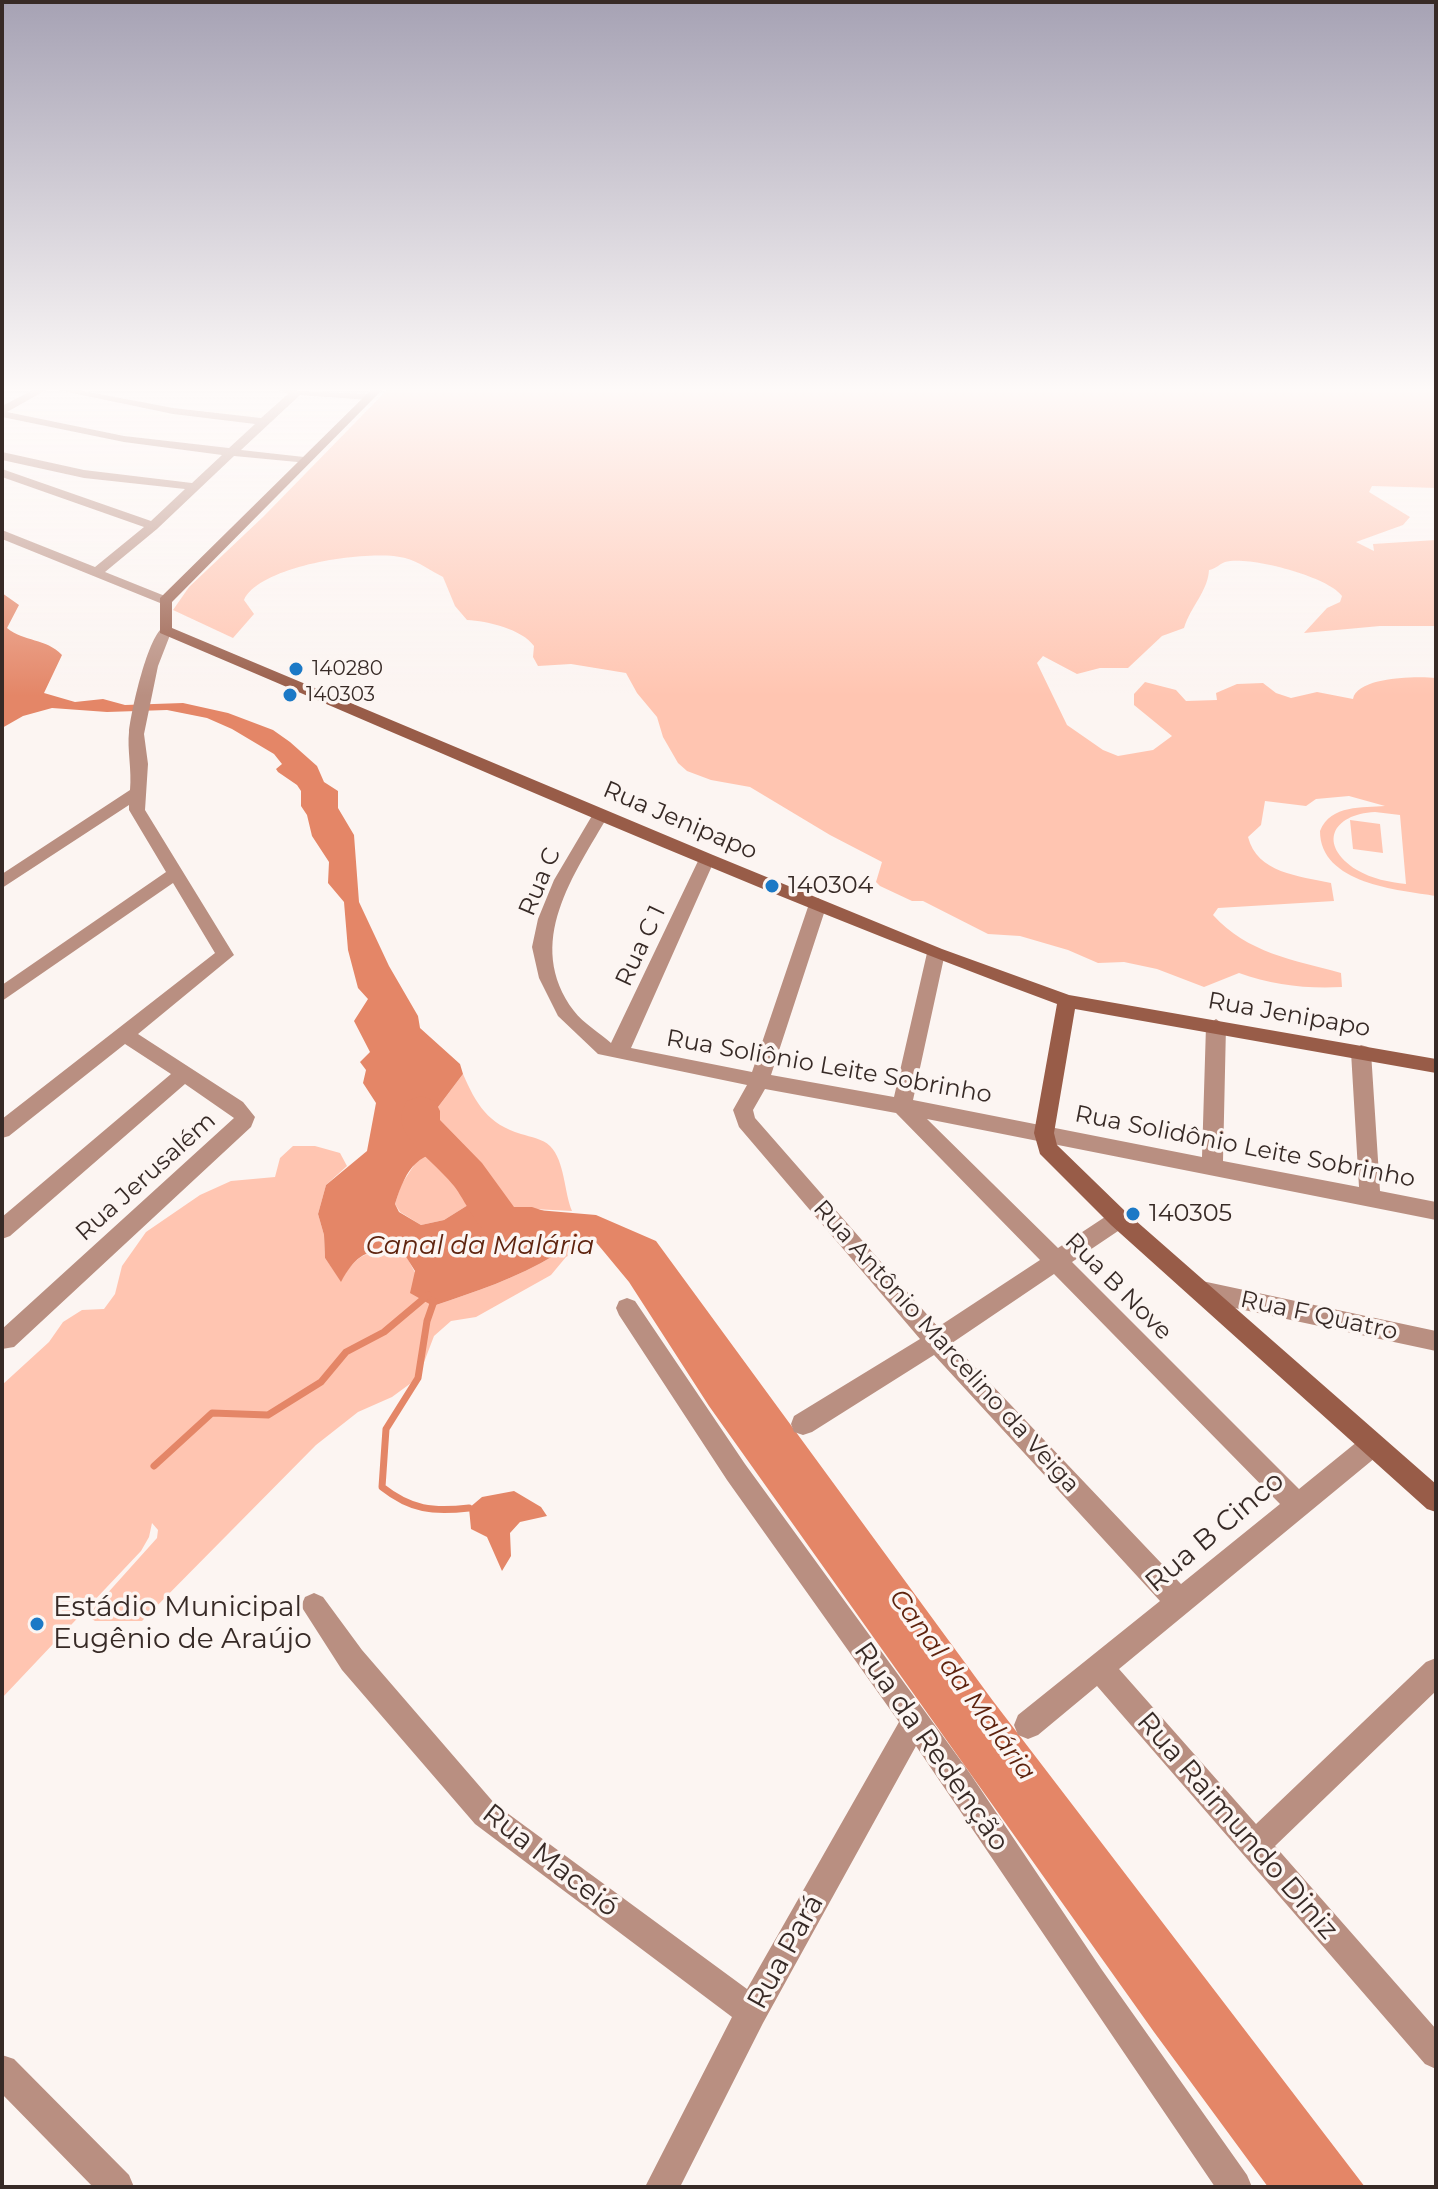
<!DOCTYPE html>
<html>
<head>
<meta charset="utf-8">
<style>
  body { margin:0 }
  #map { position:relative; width:1438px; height:2189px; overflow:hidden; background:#fcf5f2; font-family:Montserrat,sans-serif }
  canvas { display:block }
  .frame { position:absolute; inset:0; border:4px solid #372a26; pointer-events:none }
</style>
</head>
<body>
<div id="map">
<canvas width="1438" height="2189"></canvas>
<div class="frame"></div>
</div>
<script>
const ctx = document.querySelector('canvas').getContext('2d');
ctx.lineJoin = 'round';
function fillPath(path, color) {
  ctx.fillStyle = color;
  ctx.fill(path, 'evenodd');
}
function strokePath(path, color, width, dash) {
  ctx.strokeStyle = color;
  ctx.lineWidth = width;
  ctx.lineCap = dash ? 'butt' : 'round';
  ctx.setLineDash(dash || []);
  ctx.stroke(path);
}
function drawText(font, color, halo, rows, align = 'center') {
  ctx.font = font + ' Montserrat,sans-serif';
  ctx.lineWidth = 7;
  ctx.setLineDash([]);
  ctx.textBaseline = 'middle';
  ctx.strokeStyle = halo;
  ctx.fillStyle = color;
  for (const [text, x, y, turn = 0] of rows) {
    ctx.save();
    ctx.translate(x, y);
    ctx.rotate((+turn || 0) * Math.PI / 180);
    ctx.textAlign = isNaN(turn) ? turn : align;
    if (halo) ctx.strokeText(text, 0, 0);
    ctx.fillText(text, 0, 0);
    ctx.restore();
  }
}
fillPath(new Path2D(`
  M387 390H1436V488L1372 486 1369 492 1410 517 1403 525 1356 542 1374 551 1373 544 1436 540V626H1380L1304 633 1327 608 1340 602 1342 596C1330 577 1248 555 1225 562 1219 564 1216 569 1209 570 1208 591 1191 606 1184 628L1162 636 1128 668H1100L1077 674 1043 656 1037 663 1067 725 1103 750 1118 756 1153 750 1172 736 1134 705V694L1145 682 1176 690 1186 701 1217 700 1216 693 1237 684 1263 683 1276 693 1291 698 1317 692 1353 699C1357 677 1416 676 1436 678V896C1399 890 1320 884 1320 831 1331 804 1363 808 1385 806L1349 796 1316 799 1306 806 1265 801 1261 825 1248 837C1257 873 1299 876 1331 883L1334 901 1218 908 1213 915C1247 953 1294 960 1341 973L1342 987C1307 989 1272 985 1239 973L1204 987 1157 969 1124 962 1098 963 1068 950 1020 936 988 934 923 901H912L880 886 876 882 882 862 830 835 750 787 711 780 687 771 678 763 663 737 657 717 637 693 626 673 571 664 538 666 533 657 534 646C522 629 487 621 467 620L455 606 443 577C431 571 418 561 405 558 370 549 260 565 244 600L254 614 233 638 173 610 189 587 264 516ZM1375 812 1400 815 1406 884C1389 882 1372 879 1357 870 1317 845 1332 814 1375 812Z
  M1350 820 1380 824 1383 853 1353 849Z
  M463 1074C476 1104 488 1124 521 1134 531 1137 543 1139 550 1146 565 1161 564 1192 572 1211L514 1208 502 1201 468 1205 444 1220 421 1225 400 1212 395 1204 401 1185 418 1159 434 1151 448 1129 437 1120 435 1111Z
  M293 1146H315L340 1153 347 1166 326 1185 318 1214 324 1235 325 1258 341 1281C358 1251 370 1250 404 1252L433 1306C475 1292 517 1278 555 1255 568 1246 579 1237 594 1241L566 1257 551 1275 476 1317 451 1321 434 1336 418 1378 392 1397 358 1412 316 1445 142 1621H95L87 1616 157 1538 158 1530 152 1523 149 1537 141 1551 2 1698V1385L49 1342 63 1322 82 1310 104 1309 115 1294 122 1266 146 1232 200 1195 231 1181 275 1177 280 1158Z`), '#ffc5b1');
fillPath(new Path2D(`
  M2 593 19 605 7 628C24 642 46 638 62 655L44 693 75 702 103 699 125 705 183 703 228 713 273 730 290 742 317 766 324 782 338 791V808L354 835 359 902 389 966 418 1016 420 1028 460 1064 463 1074 435 1111 437 1120 454 1135 459 1150C418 1151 407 1166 395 1204L399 1212 421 1225 444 1220 468 1205 502 1201 514 1208 596 1215 656 1241 993 1701 1365 2187H1268L1154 2032 709 1406 629 1282 595 1241C579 1237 568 1246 555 1255 517 1278 475 1292 433 1306L410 1293 415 1271 403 1252C369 1249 358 1251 341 1282L325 1258 324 1235 318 1214 326 1185 367 1151 376 1103 363 1083 366 1070 360 1062 370 1052 354 1021 368 999 358 988 348 950 344 902 328 883 329 862 312 836 307 815 301 806V791L297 785 278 772 276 769 282 764 274 754 232 729 207 718 167 710 107 712 52 708 23 716 2 728Z
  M514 1491 541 1507 547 1516 520 1522 510 1533 511 1556 502 1571 487 1537 471 1529 469 1508 482 1497Z`), '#e48667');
strokePath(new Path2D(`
  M434 1301 427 1321 418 1378 386 1429 382 1487C411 1510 433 1512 469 1508
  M154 1466 212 1413 268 1415 321 1382 346 1352 384 1332 428 1295`), '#e48667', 7);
fillPath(new Path2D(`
  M421 1096 435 1101 440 1111V1120L482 1163 514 1207H532L547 1212 553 1224 547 1236C530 1241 508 1244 492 1236 476 1228 465 1200 454 1186 442 1170 406 1143 402 1124 400 1115 403 1108 407 1101Z`), '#e48667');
fillPath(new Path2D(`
  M33 390H46L7 412 124 436 229 448 255 424 173 414 58 390H78L173 408 261 418 288 394 279 390 369 394 374 397 369 400 300 395 241 450 304 457 308 459V463L234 456 157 529 105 572 170 598V604L165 605 2 539V530L95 567 144 527 2 477V469L151 521 185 489 84 478 2 460V452L84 470 192 483 222 455 124 442 2 417V406Z
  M165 626 172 630 158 666 144 734 148 764 145 810 234 955 138 1034 243 1102 255 1117 251 1127 14 1347 2 1349V1329L234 1118 185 1084 10 1236 2 1239V1217L171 1074 125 1044 9 1136 2 1138V1119L215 953 173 883 2 1001V985L166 872 129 810V805L2 888V874L130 790C132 770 127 749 129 732 131 712 148 633 165 626Z
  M601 809 609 814C574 875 523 943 574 1011 583 1023 600 1033 611 1043L699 859 707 854 715 859 631 1048 752 1072 809 904 818 898 827 904 771 1075 894 1097 927 953 936 947 945 953 913 1100 1202 1157 1206 1026 1216 1019 1226 1026 1223 1161 1359 1187 1351 1052 1361 1045 1368 1047 1371 1052 1380 1191 1436 1202V1220L927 1119 1058 1248 1111 1213 1119 1210 1127 1213 1130 1219 1127 1225 1072 1262 1299 1489 1363 1437 1372 1434 1381 1437 1384 1445 1381 1453 1119 1669 1256 1824 1426 1662 1436 1658V1691L1275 1846 1436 2029V2069L1425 2064 1097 1686 1038 1735 1028 1739 1018 1735 1014 1725 1018 1715 1160 1601 934 1355 812 1432 803 1435 794 1432 791 1424 794 1416 920 1339 739 1127 733 1110 747 1085 598 1054 558 1016 539 978 532 947 538 919 554 880 593 814ZM765 1089 896 1113 1040 1260 938 1327 755 1118 753 1110ZM1054 1274 1280 1504 1181 1584 952 1343Z
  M1202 1281 1436 1331V1351L1202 1301 1194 1298 1191 1291 1194 1284Z
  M627 1298 635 1301 745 1464 969 1772 1102 1970 1247 2175 1252 2187H1215L916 1746 763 2023 680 2187H645L732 2017 475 1824 342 1670 301 1606 305 1597 314 1593 323 1597 362 1650 495 1804 747 1989 899 1722 727 1480 619 1315 616 1308 619 1301Z
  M2 2055 14 2059 129 2175 134 2187H93L2 2094Z`), '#b98f81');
fillPath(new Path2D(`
  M371 390H382L172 602V628L713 855 942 949 1069 995 1436 1059V1073L1075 1009 1054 1133 1057 1145 1127 1213 1436 1484V1512L1427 1509 1111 1225 1040 1154 1034 1133 1057 1004C754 892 458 759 160 633V598Z`), '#985c48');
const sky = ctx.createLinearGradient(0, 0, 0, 696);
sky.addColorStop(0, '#a6a2b4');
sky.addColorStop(0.56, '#fefaf9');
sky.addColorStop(1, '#fefaf900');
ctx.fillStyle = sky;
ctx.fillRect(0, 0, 1438, 696);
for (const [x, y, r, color] of [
  [296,669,8,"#1c79c6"],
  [290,695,8,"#1c79c6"],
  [772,886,8,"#1c79c6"],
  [1133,1214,8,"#1c79c6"],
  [37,1624,8,"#1c79c6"]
]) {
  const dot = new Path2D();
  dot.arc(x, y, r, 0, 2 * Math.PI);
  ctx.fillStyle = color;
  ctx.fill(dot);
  strokePath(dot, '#fcf5f2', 3);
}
drawText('20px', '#372a26', '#fcf5f2', [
  ["140280",312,669],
  ["140303",306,695]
], 'left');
drawText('24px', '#372a26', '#fcf5f2', [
  ["Rua Jenipapo",680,821,23],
  ["Rua C",540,882,-67],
  ["Rua C 1",641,946,-65],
  ["Rua Jenipapo",1289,1015,10],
  ["Rua Soliônio Leite Sobrinho",829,1067,10],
  ["Rua Solidônio Leite Sobrinho",1245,1147,11],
  ["Rua Jerusalém",146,1177,-42],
  ["Rua B Nove",1118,1287,45],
  ["Rua F Quatro",1319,1316,12],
  ["Rua Antônio Marcelino da Veiga",946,1347,48]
]);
drawText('24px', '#372a26', '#fcf5f2', [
  ["140304",788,886],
  ["140305",1149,1214]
], 'left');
drawText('italic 26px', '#5e230e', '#fcf5f2', [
  ["Canal da Malária",480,1246],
  ["Canal da Malária",962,1685,54]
]);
drawText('28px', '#372a26', '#fcf5f2', [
  ["Rua B Cinco",1215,1532,-40],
  ["Rua da Redenção",931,1747,55],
  ["Rua Raimundo Diniz",1237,1826,49],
  ["Rua Maceió",550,1861,38],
  ["Rua Pará",786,1952,-61]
]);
drawText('28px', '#372a26', '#fcf5f2', [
  ["Estádio Municipal",53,1608],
  ["Eugênio de Araújo",53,1640]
], 'left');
</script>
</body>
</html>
